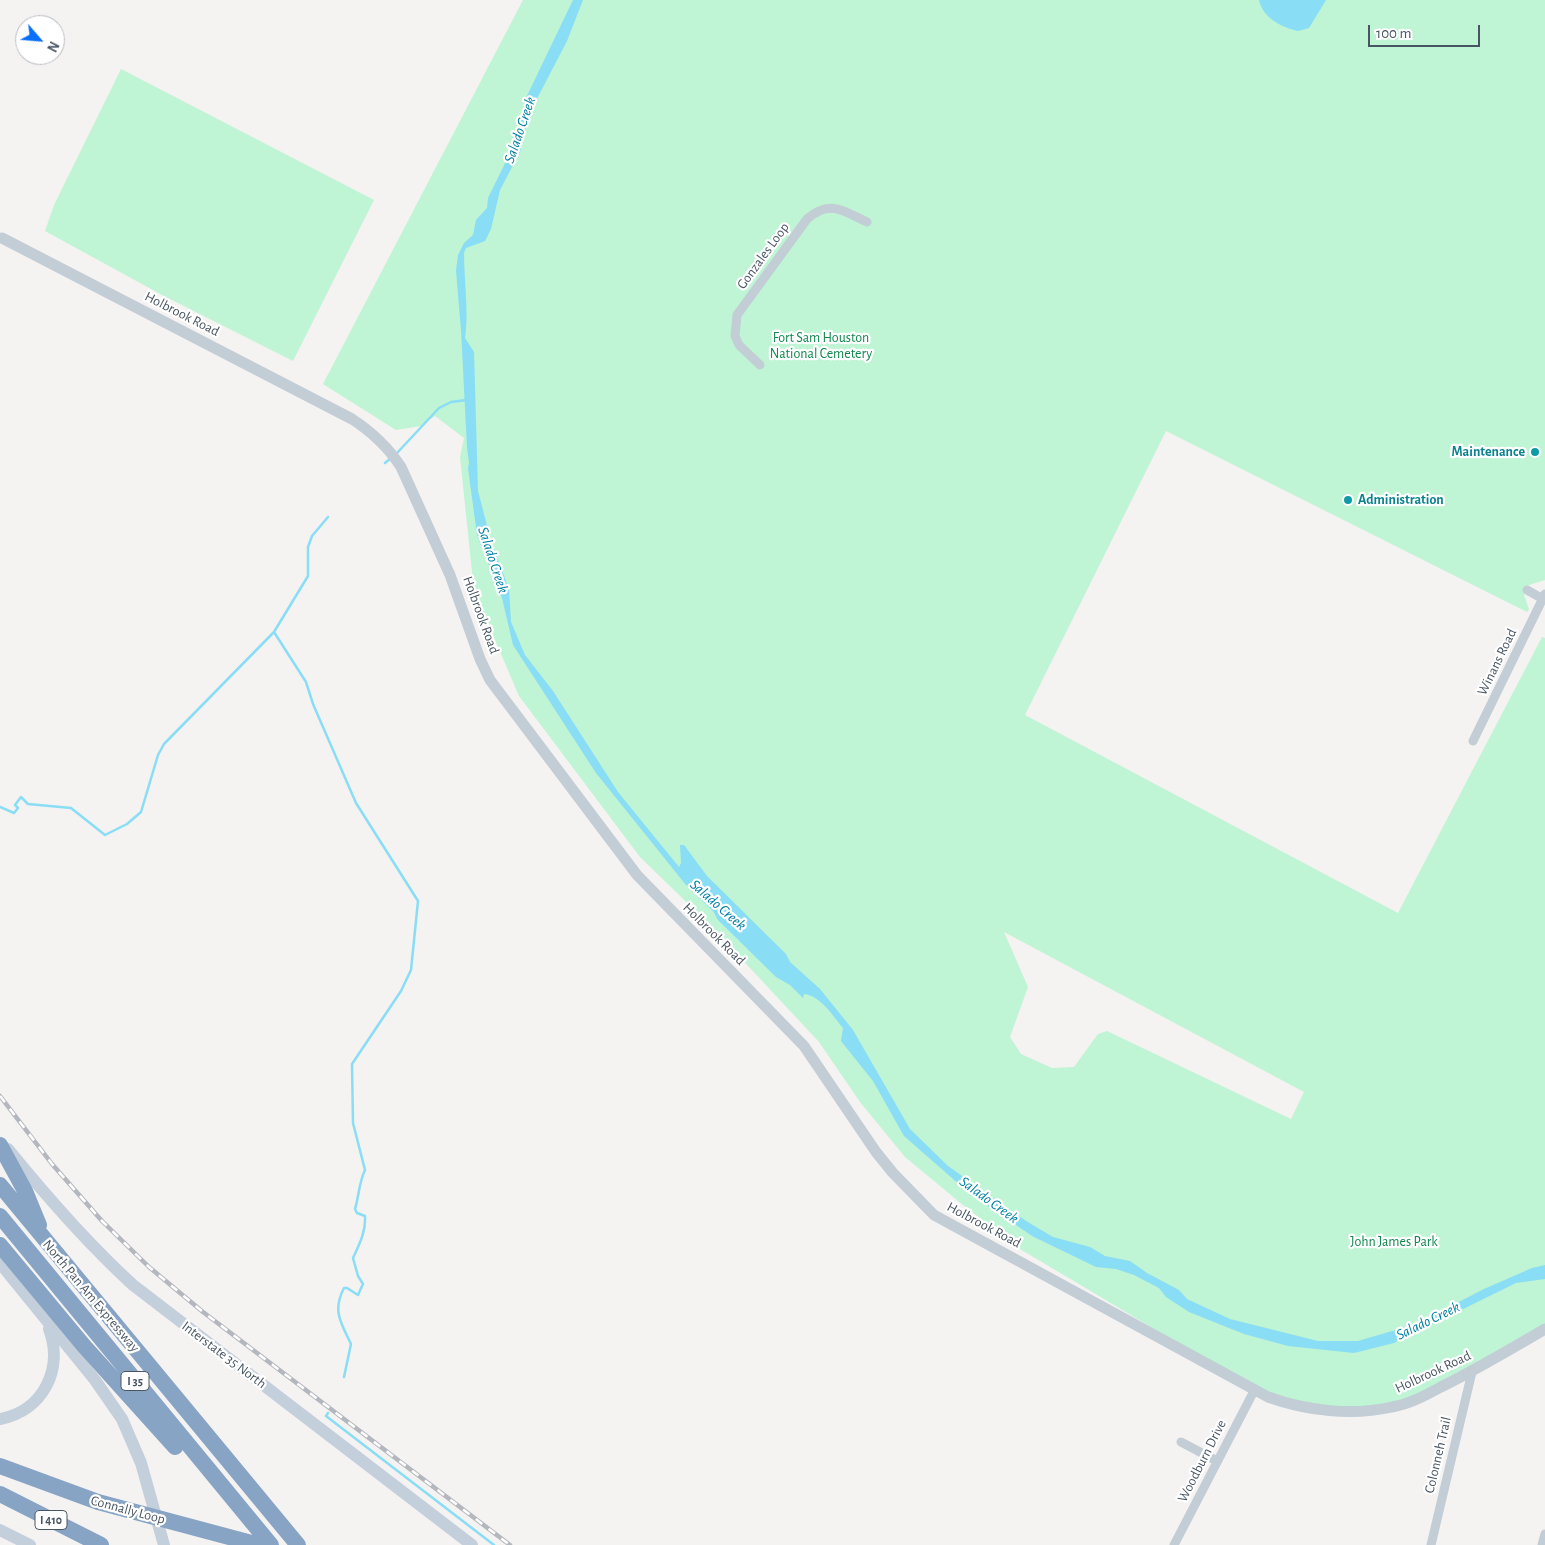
<!DOCTYPE html>
<html>
<head>
<meta charset="utf-8">
<style>
  body { margin:0 }
  #map { position:relative; width:1545px; height:1545px; overflow:hidden; background:#f5f2f2; font-family:"Alegreya Sans",sans-serif }
  canvas { display:block }
  .north { position:absolute; left:15px; top:15px; width:50px; height:50px; box-sizing:border-box; background:#fff; border:1px solid #b6bbc0; border-radius:50%; rotate:117deg; font-size:14px; font-weight:700; line-height:20px; text-align:center; color:#485562 }
  .north::after { content:''; display:block; margin:auto; width:18px; height:22px; background:#0b6ff7; clip-path:polygon(50% 0,100% 100%,50% 72%,0 100%) }
  .scale { position:absolute; left:1368px; top:25px; width:112px; height:22px; box-sizing:border-box; border:2px solid #485562; border-top:0; padding-left:6px; font-size:15px; line-height:18px; white-space:nowrap; color:#485562; -webkit-text-stroke:4px #fff; paint-order:stroke }
</style>
</head>
<body>
<div id="map">
<canvas width="1545" height="1545"></canvas>
<div class="north">N</div>
<div class="scale">100 m</div>
</div>
<script>
const ctx = document.querySelector('canvas').getContext('2d');
ctx.lineJoin = 'round';
function fillPath(path, color) {
  ctx.fillStyle = color;
  ctx.fill(path, 'evenodd');
}
function strokePath(path, color, width, dash) {
  ctx.strokeStyle = color;
  ctx.lineWidth = width;
  ctx.lineCap = dash ? 'butt' : 'round';
  ctx.setLineDash(dash || []);
  ctx.stroke(path);
}
function drawText(font, color, halo, rows, align = 'center') {
  ctx.font = font + ' "Alegreya Sans",sans-serif';
  ctx.lineWidth = 4.5;
  ctx.setLineDash([]);
  ctx.textBaseline = 'middle';
  ctx.strokeStyle = halo;
  ctx.fillStyle = color;
  for (const [text, x, y, turn = 0] of rows) {
    ctx.save();
    ctx.translate(x, y);
    ctx.rotate((+turn || 0) * Math.PI / 180);
    ctx.textAlign = isNaN(turn) ? turn : align;
    if (halo) ctx.strokeText(text, 0, 0);
    ctx.fillText(text, 0, 0);
    ctx.restore();
  }
}
fillPath(new Path2D(`
  M523 0H1545V580L1529 585 1524 595 1529 609 1527 612 1166 431 1025 715 1398 913 1542 637 1545 638V1329L1403 1404 1347 1411 1302 1406 1255 1389 1020 1249 963 1205 905 1157 860 1102 819 1042 710 925 640 857 519 696 474 591 460 457 464 438 435 416 421 426 396 430 323 384ZM1004 932 1304 1092 1291 1119 1107 1031 1098 1034 1074 1067 1052 1068 1021 1054 1010 1037 1028 987Z
  M121 69 374 200 293 361 162 295 45 231 54 205Z`), '#bff4d4');
fillPath(new Path2D(`
  M573 0H583L567 41 529 114 520 152 500 190 491 229 485 241 466 248 464 253C464 279 469 314 465 338L474 352 478 491 491 541 509 589 511 622 525 655 553 691 618 792 679 867 681 863 680 845H684L707 876 786 954 790 962 820 989 853 1030 910 1129 948 1166 1026 1221 1053 1237 1090 1247 1105 1256 1130 1261 1147 1273 1179 1290 1187 1299 1230 1319 1318 1341H1358L1416 1324 1484 1289 1532 1268 1545 1265V1279L1516 1283 1394 1343 1354 1353 1288 1346 1244 1334 1189 1312 1166 1297 1159 1288 1134 1275 1116 1269 1096 1267 1032 1236 968 1192 904 1136 873 1081 841 1041 843 1028C833 1016 821 996 804 994L803 998 790 985 776 977 718 920 713 911 686 885 596 773 513 645 502 598 477 535 468 468 469 463 467 447 461 330 456 271 458 255 464 243 473 235 476 220 487 208 488 198 515 143 525 100Z
  M1259 0H1326L1309 28 1298 31C1281 27 1263 18 1259 0Z`), '#89ddf5');
strokePath(new Path2D(`
  M397 453 439 408 451 402 467 400
  M385 463 391 458
  M328 517 312 536 308 547V576L274 632 306 682 313 704 356 803 418 901 411 970 401 991 352 1064 353 1123 365 1170C359 1182 359 1196 355 1209L357 1213 365 1216C366 1232 359 1245 353 1258L358 1276 363 1284 358 1295 347 1288H344C332 1311 341 1323 351 1344L344 1377
  M0 807 14 813 18 808 15 805 21 797 28 804 71 808 105 835 127 824 141 812 158 755 164 744 274 632
  M328 1413 326 1416 494 1545`), '#89ddf5', 2.5);
strokePath(new Path2D(`
  M760 365 739 345 735 336 737 315 807 219C830 199 843 211 867 222
  M1527 590 1543 599
  M1473 741 1545 594
  M1181 1442 1217 1461
  M1174 1545 1255 1389
  M1431 1545 1472 1372
  M1542 1545 1545 1534`), '#c2cdd5', 9);
strokePath(new Path2D(`
  M2 238 352 419C372 432 388 447 401 467L450 575 480 659 490 680 637 875 804 1046 876 1152 893 1173 934 1215 1268 1397C1307 1411 1352 1416 1392 1407 1410 1404 1426 1395 1441 1387 1477 1369 1511 1349 1545 1329`), '#c2cdd5', 11);
strokePath(new Path2D(`
  M8 1149C47 1197 87 1243 133 1285L472 1545
  M0 1263 95 1380 122 1419 141 1463 164 1545
  M0 1419C43 1411 64 1369 49 1329
  M0 1530 30 1545`), '#c4cfdc', 12);
strokePath(new Path2D(`
  M0 1145 25 1191 39 1225
  M0 1185 298 1545
  M0 1216 271 1545
  M0 1245 84 1346 175 1447
  M0 1466 98 1502 259 1545
  M0 1494 101 1545`), '#87a4c5', 16);
const rail = new Path2D(`
  M0 1096 52 1164 102 1221 149 1267 203 1312 510 1545`);
strokePath(rail, '#b4b7bd', 4.5);
strokePath(rail, '#fff', 2.5, [8]);
for (const [x, y, r, color] of [
  [1535,452,5,"#0f9aa8"],
  [1348,500,5,"#0f9aa8"]
]) {
  const dot = new Path2D();
  dot.arc(x, y, r, 0, 2 * Math.PI);
  ctx.fillStyle = color;
  ctx.fill(dot);
  strokePath(dot, '#fff', 2);
}
for (const [x, y, w] of [
  [135,1381,28],
  [51,1520,32]
]) {
  const box = new Path2D();
  box.roundRect(x - w / 2, y - 9.5, w, 19, 4);
  ctx.fillStyle = '#fff';
  ctx.fill(box);
  strokePath(box, '#485562', 1);
}
drawText('bold 12px', '#485562', null, [
  ["I 35",135,1381],
  ["I 410",51,1520]
]);
drawText('14px', '#485562', '#fff', [
  ["Gonzales Loop",763,256,-54],
  ["Holbrook Road",182,314,27],
  ["Holbrook Road",481,615,70],
  ["Winans Road",1497,662,-64],
  ["Holbrook Road",714,934,45],
  ["Holbrook Road",984,1225,28],
  ["North Pan Am Expressway",91,1296,50],
  ["Interstate 35 North",224,1355,37],
  ["Holbrook Road",1433,1372,-25],
  ["Colonneh Trail",1438,1455,-77],
  ["Woodburn Drive",1202,1461,-63],
  ["Connally Loop",128,1510,15]
]);
drawText('14px', '#0f874d', '#fff', [
  ["Fort Sam Houston",821,338],
  ["National Cemetery",821,354],
  ["John James Park",1394,1242]
]);
drawText('bold 14px', '#0d838f', '#fff', [
  ["Maintenance",1525,452],
  ["Administration",1358,500,"left"]
], 'right');
drawText('italic 15px', '#0380a3', '#fff', [
  ["Salado Creek",520,130,-71],
  ["Salado Creek",493,560,72],
  ["Salado Creek",718,905,41],
  ["Salado Creek",989,1200,36],
  ["Salado Creek",1428,1321,-26]
]);
</script>
</body>
</html>
